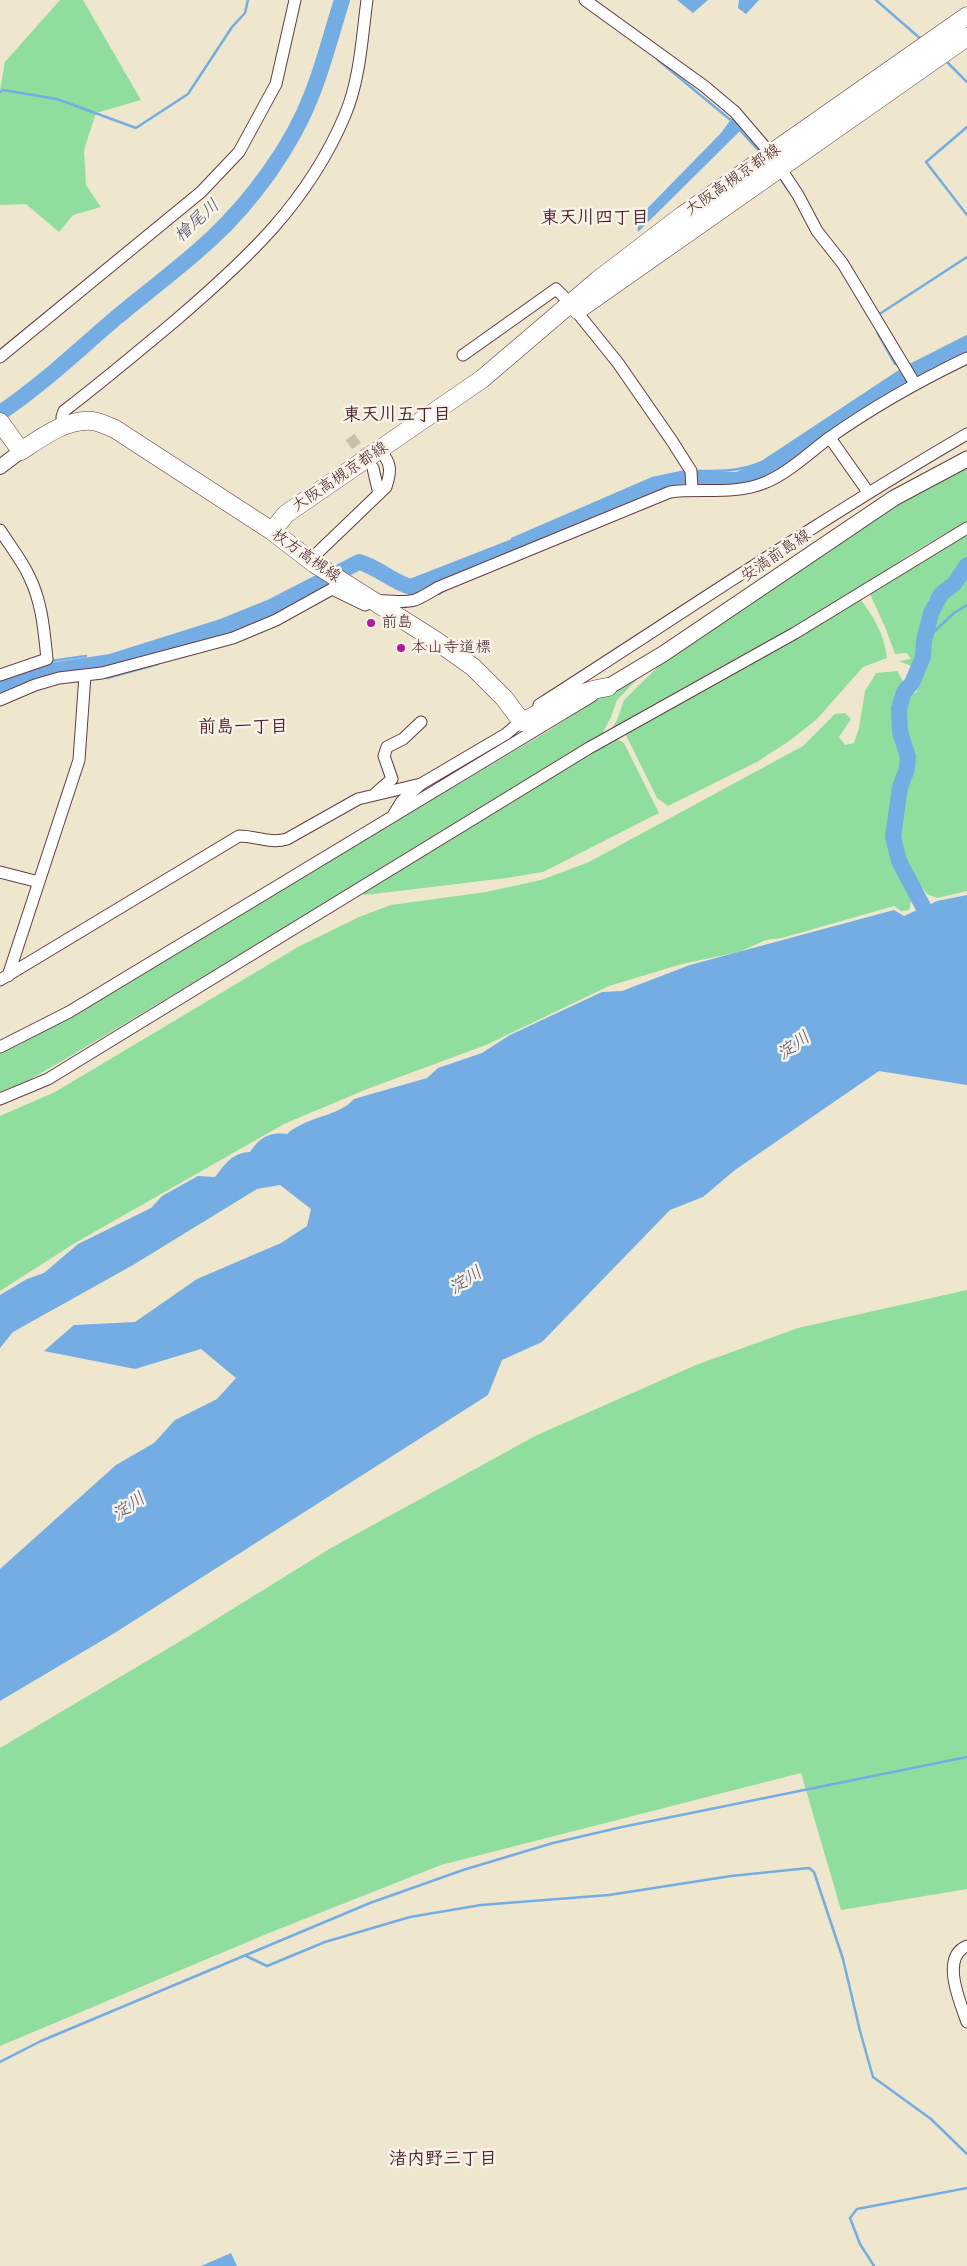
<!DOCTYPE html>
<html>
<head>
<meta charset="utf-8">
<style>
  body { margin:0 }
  canvas { display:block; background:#eee7cd }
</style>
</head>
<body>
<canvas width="967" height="2266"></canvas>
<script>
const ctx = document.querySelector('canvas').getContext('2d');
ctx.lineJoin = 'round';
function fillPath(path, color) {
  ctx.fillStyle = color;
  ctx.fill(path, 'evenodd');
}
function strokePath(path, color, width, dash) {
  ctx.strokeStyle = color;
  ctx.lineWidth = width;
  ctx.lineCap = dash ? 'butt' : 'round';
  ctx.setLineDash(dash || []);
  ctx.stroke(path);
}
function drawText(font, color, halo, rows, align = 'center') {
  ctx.font = font + ' "Patrick Hand","Klee One",sans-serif';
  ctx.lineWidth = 5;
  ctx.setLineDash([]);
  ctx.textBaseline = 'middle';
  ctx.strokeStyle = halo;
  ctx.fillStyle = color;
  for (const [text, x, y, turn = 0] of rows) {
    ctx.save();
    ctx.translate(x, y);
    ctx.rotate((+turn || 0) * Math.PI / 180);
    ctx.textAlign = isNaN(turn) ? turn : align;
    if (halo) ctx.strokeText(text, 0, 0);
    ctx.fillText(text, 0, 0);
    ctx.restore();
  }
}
fillPath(new Path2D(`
  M60 0H83L141 100 96 113 84 150 86 185 101 207 73 215 59 232 26 204 0 205V90L5 62Z
  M967 464V521L912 553 842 600 610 731 617 720 624 700 675 650 892 506Z
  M967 532V558L928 600 919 638 921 662 916 668 899 661 911 659 907 653 895 654 885 627 870 594Z
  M967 576V891L937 898 927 894 911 872 899 842 902 797 912 778 914 757 910 741 902 729V714L908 694 916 693 931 657V627L939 600 959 587Z
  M861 600C875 619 884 634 887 658L863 667 817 719 792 739 757 762 668 806 657 798 625 733Z
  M651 665 617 700 611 717 600 738 74 1054 29 1080 0 1092V1052L19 1045 550 730Z
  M897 671 904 683 893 703 903 769 888 824 890 847 904 880V887L912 898 909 910 901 911 894 906 782 938 766 940 739 952 682 964 609 986 486 1045 367 1089 284 1124 75 1243 0 1291V1116L55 1092 298 947 359 917 391 905 486 892 541 880 589 862 803 746 835 714 845 713 851 719 839 737 845 745 854 743 859 728 865 691 876 673Z
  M614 737 624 743 659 813 543 872 507 878 365 895 360 892Z
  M967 1290V1889L841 1910 801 1773 441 1865 269 1933 0 2046V1748L184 1639 331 1548 537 1435 696 1365 798 1328Z`), '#90de9d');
fillPath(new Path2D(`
  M677 0H708L693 13Z
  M739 0H759L746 14 738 8Z
  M732 118 742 129 638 232 636 220 721 133Z
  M967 895V1085L879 1071 735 1170 703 1197 670 1210 542 1342 502 1360 488 1395 113 1634 0 1701V1569L116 1465 154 1443 175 1420 217 1399 236 1378 201 1349 135 1369 44 1351 74 1325 135 1322 197 1279 281 1243 307 1226 311 1209 280 1185 257 1189 133 1265 13 1332 0 1348V1295L27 1279 44 1273 78 1244 151 1208 162 1196 198 1176 215 1177C226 1163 232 1153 250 1152 260 1137 270 1132 287 1134 307 1116 338 1117 354 1099L427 1078 438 1068 482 1053 510 1035 602 992 622 991 690 965 894 910 904 916 937 901Z
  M231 2253 237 2266H201Z`), '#73ade3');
strokePath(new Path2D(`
  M876 0 922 40
  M658 60 733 122
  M945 60 967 82
  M0 92 3 90 57 99 136 128 188 94 232 27 245 13 248 0
  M967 127 926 162 967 215
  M738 128 761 153
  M780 178 788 190
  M878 315 967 257
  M877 332 895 364
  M908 366 967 336
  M694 471C719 471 739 472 762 462L901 370
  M512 539 653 478 686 471
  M439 594 445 590
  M924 641 954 613 967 605
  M51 661 86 656
  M107 678 158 664
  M246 1956 267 1966 325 1942 410 1917 481 1905 609 1895 731 1876 809 1868 814 1872 843 1959 860 2031 873 2077 931 2119 967 2154
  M0 2062 41 2041 370 1903 463 1870 553 1843 622 1827 967 1757
  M874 2266 860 2244 850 2218 857 2209 967 2188`), '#73ade3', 2.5);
strokePath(new Path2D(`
  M0 413C42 385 78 350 117 317 148 291 181 267 211 239 251 202 292 147 312 94 324 64 332 31 342 0
  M0 689 37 673 111 662 222 627 269 608 359 562C378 567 392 582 411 587L534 539 656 486 677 480H737L767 469 903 378 967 345
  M929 927V918L899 861 893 837 900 787 907 769 908 757 900 732 899 709 904 692 912 683 923 657 924 641 931 613 941 594 954 584 967 565`), '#73ade3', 16);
strokePath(new Path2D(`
  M350 437 369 463`), '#cdbfad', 11, [11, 5.5]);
const minor = new Path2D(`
  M585 0 704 86 735 112 771 154 798 195 817 231 843 264 915 384
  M576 311 618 363 672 441 691 471 692 489
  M463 355 556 289 570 303
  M0 357 201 192 239 152 276 84 295 0
  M63 427 62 417 64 411C102 382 139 351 176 320 247 259 308 203 345 115 360 80 362 37 367 0
  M830 438 868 492
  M373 468 379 494
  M0 530C10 546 21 559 29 576 42 602 44 630 47 659L0 675
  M310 560 386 487C391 472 392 463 380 451
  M0 700 35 685 59 678 102 673 233 638 276 620 332 589 365 605C380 596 398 605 415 600 423 597 432 591 439 587L670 492C700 488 735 495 764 483 787 474 809 453 829 438 873 407 919 381 967 358
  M539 705C681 614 821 519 967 434
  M376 793 392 779 384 756 387 747 403 739 421 722
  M394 814 402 801 420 785
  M0 872 39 882
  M8 976 79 760 85 675
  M0 980 239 836C256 836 270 844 287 839L358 799 421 784 506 734 525 718
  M0 1047 69 1012 592 696
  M0 1099 48 1079 589 748 795 633 967 528
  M967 1946C940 1957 960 2002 967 2022`);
const tertiary = new Path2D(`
  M0 467 21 451`);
const secondary = new Path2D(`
  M608 687 663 654 894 498 967 459`);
const primary = new Path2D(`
  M578 310 967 37
  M0 422 21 451C42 437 66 419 92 421 100 422 108 426 115 429L272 531 315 564 435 640 473 667 504 698 522 722C549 708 578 691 608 687
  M272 531 286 514 482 379 598 280 683 215 967 16`);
strokePath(minor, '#633d43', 13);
strokePath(tertiary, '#633d43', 16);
strokePath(secondary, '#633d43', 17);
strokePath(primary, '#633d43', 19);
strokePath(minor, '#fff', 11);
strokePath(tertiary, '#fff', 14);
strokePath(secondary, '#fff', 15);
strokePath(primary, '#fff', 18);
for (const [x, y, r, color] of [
  [371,623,5,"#b5179e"],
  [401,648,5,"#b5179e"]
]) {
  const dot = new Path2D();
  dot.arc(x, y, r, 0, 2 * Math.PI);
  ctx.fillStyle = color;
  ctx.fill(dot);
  strokePath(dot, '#f7f3e8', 2);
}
drawText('16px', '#4a1f2b', '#f7f3e8', [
  ["大阪高槻京都線",733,180,-35],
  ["大阪高槻京都線",340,477,-34],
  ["枚方高槻線",306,556,35],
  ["安満前島線",776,556,-34]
]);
drawText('16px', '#4a1f2b', '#f7f3e8', [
  ["前島",381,623],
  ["本山寺道標",411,648]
], 'left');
drawText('bold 18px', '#4a1f2b', '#f7f3e8', [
  ["東天川四丁目",595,218],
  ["東天川五丁目",397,415],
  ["前島一丁目",243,727],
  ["渚内野三丁目",443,2159]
]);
drawText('italic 18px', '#58516b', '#f7f3e8', [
  ["檜尾川",197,221,-42],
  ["淀川",794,1046,-36],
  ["淀川",466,1281,-33],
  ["淀川",129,1507,-35]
]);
</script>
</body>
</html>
